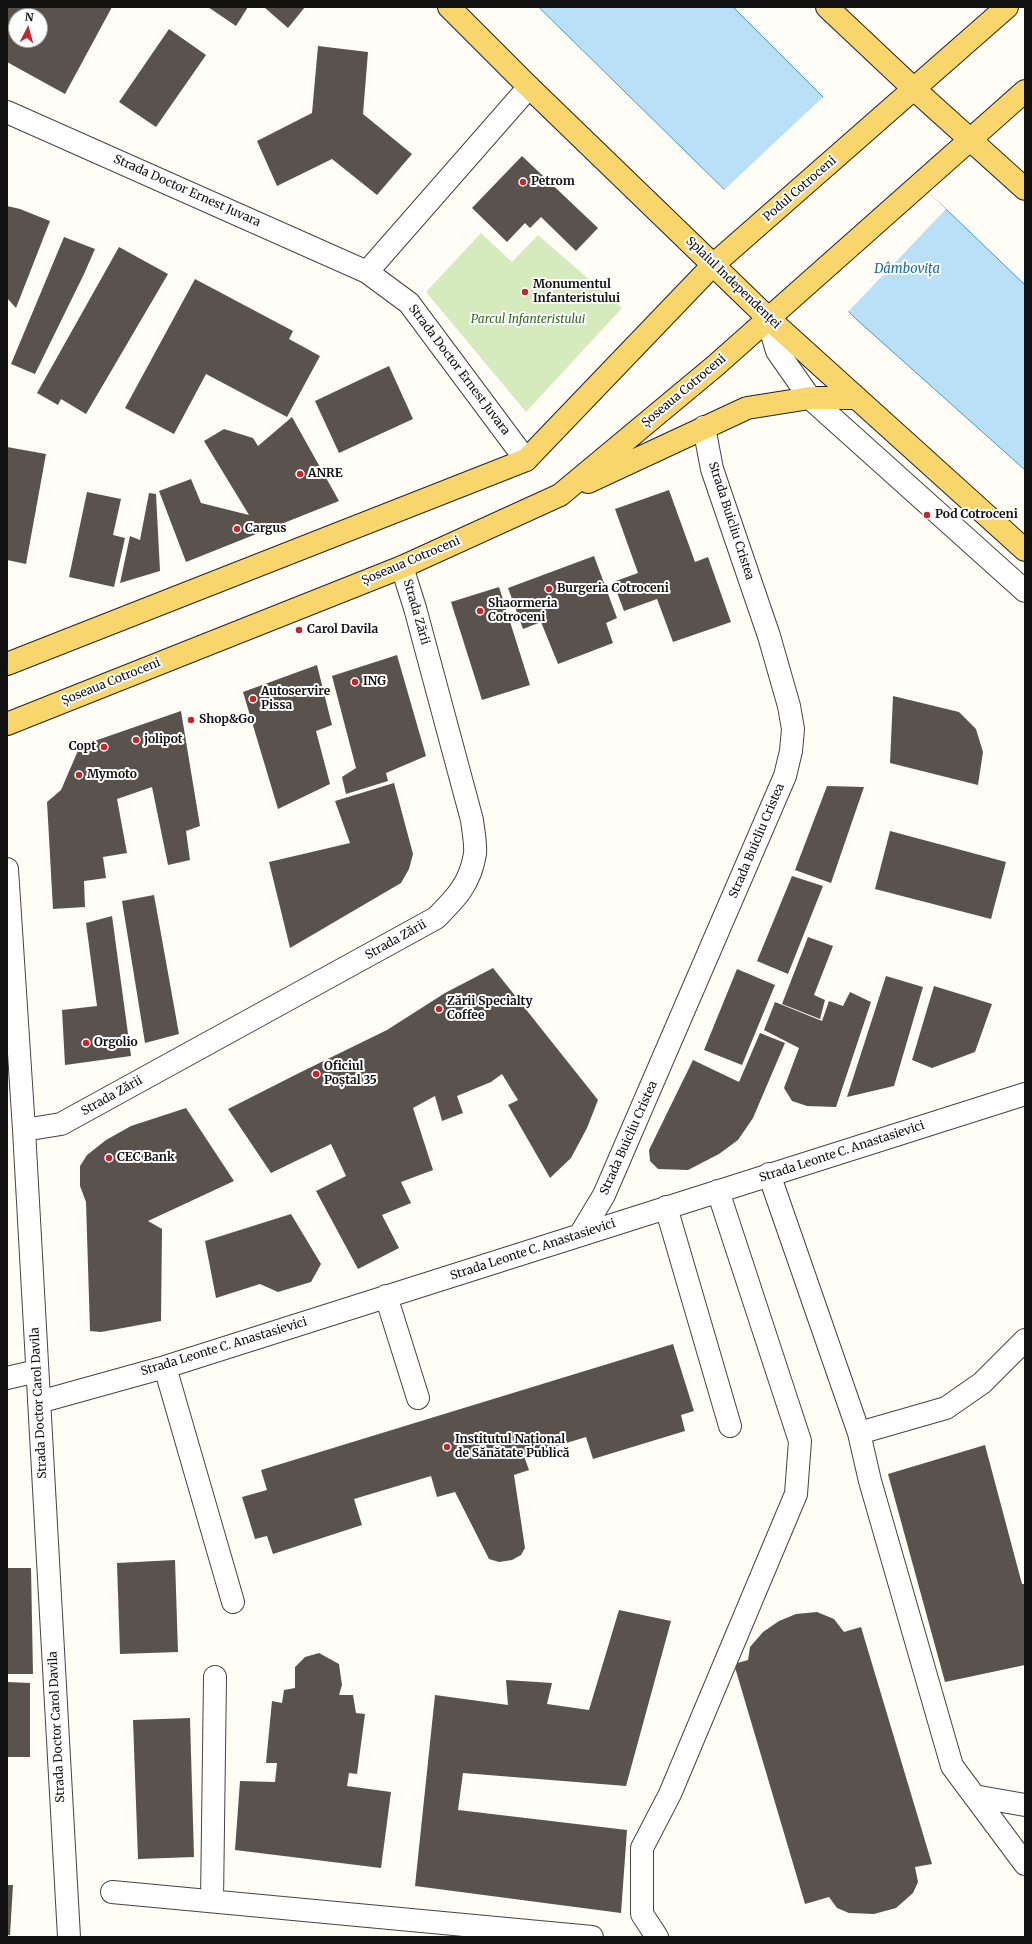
<!DOCTYPE html>
<html>
<head>
<meta charset="utf-8">
<style>
  body { margin:0 }
  #map { position:relative; width:1032px; height:1944px; overflow:hidden; background:#fffdf5; font-family:Merriweather,serif }
  canvas { display:block }
  .frame { position:absolute; inset:0; border:8px solid #111; pointer-events:none }
  .north { position:absolute; left:8px; top:8px; width:40px; height:40px; box-sizing:border-box; background:#fff; border:1px solid #a0a0a0; border-radius:50%; rotate:6deg; font-size:11px; font-weight:700; line-height:16px; text-align:center; color:#111 }
  .north::after { content:''; display:block; margin:auto; width:14px; height:18px; background:#c4262e; clip-path:polygon(50% 0,100% 100%,50% 72%,0 100%) }
</style>
</head>
<body>
<div id="map">
<canvas width="1032" height="1944"></canvas>
<div class="frame"></div>
<div class="north">N</div>
</div>
<script>
const ctx = document.querySelector('canvas').getContext('2d');
ctx.lineJoin = 'round';
function fillPath(path, color) {
  ctx.fillStyle = color;
  ctx.fill(path, 'evenodd');
}
function strokePath(path, color, width, dash) {
  ctx.strokeStyle = color;
  ctx.lineWidth = width;
  ctx.lineCap = dash ? 'butt' : 'round';
  ctx.setLineDash(dash || []);
  ctx.stroke(path);
}
function drawText(font, color, halo, rows, align = 'center') {
  ctx.font = font + ' Merriweather,serif';
  ctx.lineWidth = 4;
  ctx.setLineDash([]);
  ctx.textBaseline = 'middle';
  ctx.strokeStyle = halo;
  ctx.fillStyle = color;
  for (const [text, x, y, turn = 0] of rows) {
    ctx.save();
    ctx.translate(x, y);
    ctx.rotate((+turn || 0) * Math.PI / 180);
    ctx.textAlign = isNaN(turn) ? turn : align;
    if (halo) ctx.strokeText(text, 0, 0);
    ctx.fillText(text, 0, 0);
    ctx.restore();
  }
}
fillPath(new Path2D(`
  M481 233 512 262 538 235 622 308 526 412 426 292Z`), '#d5ebbd');
const water = new Path2D(`
  M539 7H733L823 97 946 209 1025 285V470L856 319Z`);
fillPath(water, '#b9e0f7');
strokePath(water, '#3f96cf', 1);
fillPath(new Path2D(`
  M823 97 831 101 872 139 946 209 847 313 723 191Z`), '#fffdf5');
fillPath(new Path2D(`
  M7 7H112L65 94 7 62ZM16 16H40V40H16Z
  M208 7H248L236 26Z
  M264 7H305L288 28Z
  M169 29 206 55 156 127 119 102Z
  M318 46 368 52 363 114 412 154 377 195 332 159 277 186 257 141 312 113Z
  M522 156 598 228 576 251 541 217 530 228 525 223 507 242 472 208Z
  M7 206 20 209 50 221 16 308 7 298Z
  M64 237 95 249 84 274 35 374 11 364Z
  M119 247 168 274 86 414 61 399 58 405 37 393Z
  M195 279 293 331 289 339 320 356 287 417 206 374 174 434 125 408Z
  M389 366 413 419 339 453 315 401Z
  M292 417 339 501 186 562 159 491 191 479 201 503 249 515 204 441 224 429 253 438 258 446Z
  M7 447 46 454 26 564 7 560Z
  M669 490 695 562 708 557 731 622 673 642 657 599 624 611 613 582 638 573 615 509Z
  M87 492 121 499 113 535 125 538 114 587 69 577Z
  M149 493 156 494 160 571 120 583 130 536 140 540Z
  M594 556 617 618 606 623 613 643 558 664 541 622 523 629 508 588Z
  M499 587 530 685 482 700 451 602Z
  M397 655 426 756 386 773 388 781 346 794 342 777 356 768 332 676Z
  M317 665 332 725 316 731 330 784 278 809 243 692Z
  M893 696 959 712 976 729 983 752 978 785 890 763Z
  M181 711 200 826 186 831 190 860 168 865 152 787 117 799 127 853 103 857 106 878 84 881 85 907 53 909 47 802 61 790 80 746Z
  M394 783 413 854 409 869 401 883 290 948 269 862 350 843 335 801Z
  M827 786 864 787 831 883 795 870Z
  M890 831 1006 862 991 919 875 889Z
  M792 876 823 886 788 974 757 961Z
  M154 895 179 1034 145 1043 122 901Z
  M112 916 131 1056 65 1065 62 1010 97 1006 86 923Z
  M808 937 833 946 814 995 825 1000 820 1019 782 1004Z
  M493 968 598 1100 587 1128 571 1158 550 1178 508 1105 518 1100 502 1074 491 1082 457 1096 463 1113 442 1121 435 1096 413 1108 433 1170 401 1182 411 1203 382 1215 399 1248 358 1269 316 1191 346 1176 331 1144 271 1173 228 1109 299 1073 387 1030 445 993Z
  M737 969 775 985 742 1065 704 1050Z
  M886 976 923 987 894 1086 847 1097Z
  M934 986 992 1004 975 1052 932 1068 912 1060Z
  M850 992 871 1002 836 1107 807 1106 792 1101 784 1088 799 1048 764 1030 775 1002 822 1021 829 1001 843 1006Z
  M760 1033 785 1043 753 1118 738 1140 719 1154 688 1170 658 1169 650 1161 649 1150 693 1060 739 1082Z
  M186 1108 234 1181 148 1221 162 1229 161 1321 101 1332 90 1331 86 1202 80 1186V1166L87 1155 106 1140 131 1126Z
  M291 1214 321 1264 311 1282 278 1292 260 1284 216 1298 205 1241Z
  M673 1344 694 1411 681 1415 685 1431 593 1459 586 1437 524 1456 529 1470 514 1475 525 1548 521 1555 512 1560 499 1562 489 1559 455 1492 437 1497 431 1476 354 1499 362 1525 273 1554 267 1536 255 1539 242 1497 267 1490 261 1470Z
  M985 1445 1022 1584H1025V1665L945 1682 888 1474Z
  M175 1560 178 1652 120 1654 117 1563Z
  M7 1568H31L33 1674H7Z
  M619 1610 671 1621 626 1786 463 1773 458 1810 627 1830 621 1913 415 1886 435 1695 508 1705 506 1680 552 1683 547 1704 589 1710Z
  M817 1612 834 1619 844 1632 861 1627 932 1864 915 1867 918 1882 913 1893 896 1908 874 1914 849 1913 837 1908 829 1897 805 1904 734 1664 748 1660 750 1647 763 1632 779 1621 796 1614Z
  M319 1653 339 1664 342 1685 339 1695H353L356 1713 365 1714 357 1774 349 1773 347 1786 391 1792 381 1868 235 1850 240 1781 275 1782 277 1763H266L272 1701 282 1703 284 1690 295 1688V1667L305 1657Z
  M7 1682 30 1683V1757H7Z
  M190 1718 194 1857 138 1859 133 1720Z
  M7 1885H13L10 1935H7Z`), '#5a524d');
const minor = new Path2D(`
  M7 112 367 272 409 303 526 460
  M367 272 529 87
  M767 317 777 351 810 398 1025 591
  M7 869 24 1130 69 1937
  M24 1130 61 1124 436 918C456 898 470 884 475 854 476 843 473 830 472 820L415 608 402 567
  M769 1174 859 1433 870 1481 952 1766 1025 1864
  M666 1207 730 1426
  M580 1235 604 1195 785 776 791 751 793 729 789 706 769 636 712 469 704 427
  M386 1296 418 1398
  M165 1367 233 1602
  M7 1378 37 1371
  M39 1402 165 1367 1025 1094
  M859 1433 946 1408 982 1383 1025 1340
  M974 1796 1025 1805
  M112 1892 592 1937
  M212 1901 215 1677
  M657 1937 642 1914V1848L670 1794 796 1494 800 1441 718 1191`);
const major = new Path2D(`
  M449 7 529 87 767 317 1025 550
  M827 7 914 89 1025 189
  M588 482 747 408 810 398H857
  M7 664 526 460 713 265 1007 7
  M7 724 402 567 560 495 715 366 1025 91`);
strokePath(minor, '#444', 24);
strokePath(major, '#222', 24);
strokePath(minor, '#fff', 22);
strokePath(major, '#f9d66b', 22);
for (const [x, y, r, color] of [
  [523,182,4,"#c4262e"],
  [525,292,4,"#c4262e"],
  [300,474,4,"#c4262e"],
  [927,515,4,"#c4262e"],
  [237,529,4,"#c4262e"],
  [549,589,4,"#c4262e"],
  [480,611,4,"#c4262e"],
  [299,630,4,"#c4262e"],
  [355,682,4,"#c4262e"],
  [253,699,4,"#c4262e"],
  [191,720,4,"#c4262e"],
  [136,740,4,"#c4262e"],
  [104,747,4,"#c4262e"],
  [79,775,4,"#c4262e"],
  [439,1009,4,"#c4262e"],
  [86,1043,4,"#c4262e"],
  [316,1074,4,"#c4262e"],
  [109,1158,4,"#c4262e"],
  [447,1447,4,"#c4262e"]
]) {
  const dot = new Path2D();
  dot.arc(x, y, r, 0, 2 * Math.PI);
  ctx.fillStyle = color;
  ctx.fill(dot);
  strokePath(dot, '#fff', 1.5);
}
drawText('bold 12px', '#111', '#fff', [
  ["Petrom",531,182],
  ["Monumentul",533,285],
  ["Infanteristului",533,299],
  ["ANRE",308,474],
  ["Pod Cotroceni",935,515],
  ["Cargus",245,529],
  ["Burgeria Cotroceni",557,589],
  ["Shaormeria",488,604],
  ["Cotroceni",488,618],
  ["Carol Davila",307,630],
  ["ING",363,682],
  ["Autoservire",261,692],
  ["Pissa",261,706],
  ["Shop&Go",199,720],
  ["jolipot",144,740],
  ["Copt",96,747,"right"],
  ["Mymoto",87,775],
  ["Zării Specialty",447,1002],
  ["Coffee",447,1016],
  ["Orgolio",94,1043],
  ["Oficiul",324,1067],
  ["Poștal 35",324,1081],
  ["CEC Bank",117,1158],
  ["Institutul Național",455,1440],
  ["de Sănătate Publică",455,1454]
], 'left');
drawText('12px', '#111', '#fff', [
  ["Podul Cotroceni",800,189,-41],
  ["Strada Doctor Ernest Juvara",187,191,24],
  ["Splaiul Independenței",733,283,44],
  ["Strada Doctor Ernest Juvara",459,370,53],
  ["Șoseaua Cotroceni",684,391,-40],
  ["Strada Buicliu Cristea",731,521,72],
  ["Șoseaua Cotroceni",411,561,-23],
  ["Strada Zării",416,612,74],
  ["Șoseaua Cotroceni",111,682,-22],
  ["Strada Buicliu Cristea",757,841,-67],
  ["Strada Zării",396,940,-29],
  ["Strada Zării",112,1096,-29],
  ["Strada Buicliu Cristea",629,1138,-66],
  ["Strada Leonte C. Anastasievici",842,1152,-18],
  ["Strada Leonte C. Anastasievici",533,1250,-18],
  ["Strada Leonte C. Anastasievici",224,1347,-17],
  ["Strada Doctor Carol Davila",39,1403,-93],
  ["Strada Doctor Carol Davila",57,1727,-93]
]);
drawText('italic 12px', '#2f6b1f', '#fff', [
  ["Parcul Infanteristului",528,320]
]);
drawText('italic 13px', '#1768a6', '#fff', [
  ["Dâmbovița",907,269]
]);
</script>
</body>
</html>
